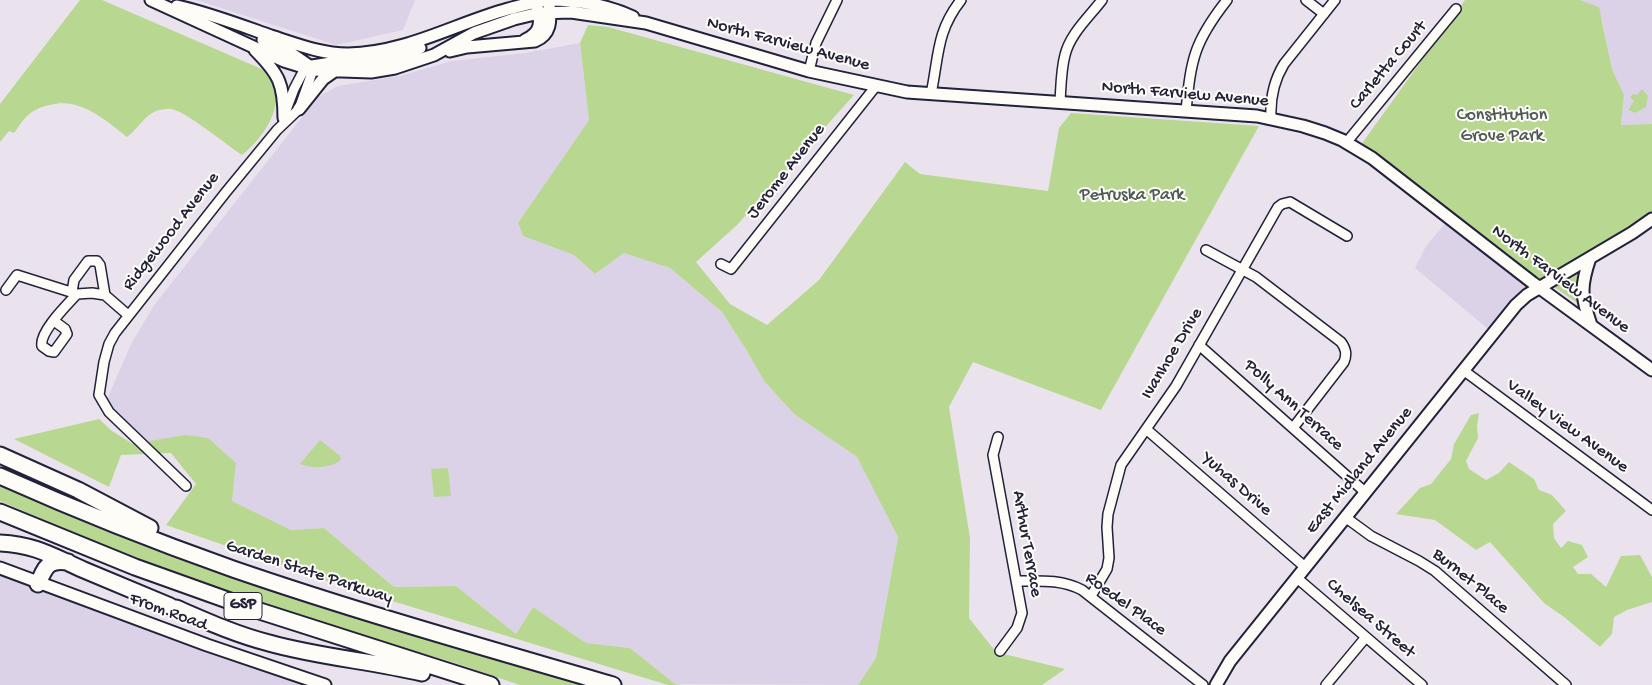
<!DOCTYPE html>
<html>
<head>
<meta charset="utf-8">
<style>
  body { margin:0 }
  canvas { display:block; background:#eae3ee }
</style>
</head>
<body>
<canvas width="1652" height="685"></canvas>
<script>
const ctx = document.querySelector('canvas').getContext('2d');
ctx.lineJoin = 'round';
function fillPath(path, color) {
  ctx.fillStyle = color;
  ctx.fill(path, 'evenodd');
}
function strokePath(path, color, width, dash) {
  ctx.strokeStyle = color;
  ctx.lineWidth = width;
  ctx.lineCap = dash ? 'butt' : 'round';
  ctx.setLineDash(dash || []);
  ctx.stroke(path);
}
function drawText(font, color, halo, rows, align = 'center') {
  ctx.font = font + ' "Gochi Hand",sans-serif';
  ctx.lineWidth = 4;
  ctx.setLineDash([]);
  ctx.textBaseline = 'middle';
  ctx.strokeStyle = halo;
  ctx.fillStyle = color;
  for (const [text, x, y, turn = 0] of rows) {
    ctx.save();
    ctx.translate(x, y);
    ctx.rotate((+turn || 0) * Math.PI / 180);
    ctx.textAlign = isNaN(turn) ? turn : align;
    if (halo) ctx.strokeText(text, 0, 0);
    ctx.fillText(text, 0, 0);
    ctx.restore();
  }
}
fillPath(new Path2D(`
  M196 0H415L403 30 336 45Z
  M1580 0H1652V124L1621 125 1624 95 1612 69 1602 18Z
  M580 43 589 120 518 223 523 236 574 255 595 274 624 252 670 268 722 312 747 351 764 381 794 414 857 457 898 536 876 658 858 685 675 684 630 648 586 643 533 607 516 634 456 586 394 587 324 528 291 530 232 501 236 463 140 443 104 406 132 342 155 304 318 97 338 86 400 76 452 61 525 53Z
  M1450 218 1533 283 1493 333 1415 268 1426 246Z
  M0 568 325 685H0Z`), '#dcd2e8');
fillPath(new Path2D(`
  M80 0H102L264 70C267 75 272 81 274 87 283 111 260 141 242 155 228 146 184 110 171 109 168 108 160 110 156 111 144 116 138 129 127 137 105 120 80 97 50 105 40 107 33 110 26 117 21 122 18 128 14 133L9 131 0 142V104Z
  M1465 0H1580L1599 7 1612 69 1624 95 1621 125 1652 124V219L1540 288 1358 149Z
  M588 25 608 27 854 95 737 225 696 262 730 304 767 325 819 280 905 162 920 174 1048 191 1059 128 1071 113 1259 126 1101 410 973 362 949 407 970 538 969 618 996 652 1065 669 1042 685H858L876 658 898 537 857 457 794 414 764 381 747 351 722 312 670 268 624 253 595 274 574 255 523 236 518 223 589 120 580 43Z
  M1642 89 1648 96 1646 107 1635 113 1628 110 1634 101 1630 97 1633 94 1637 95Z
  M1581 271 1578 282 1579 304 1554 287Z
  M1479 413 1477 426 1478 438 1466 461 1469 469 1486 480 1499 473 1509 462 1534 479 1539 490 1552 495 1566 511 1553 524 1554 538 1561 548 1568 541 1582 545 1588 557 1573 567 1578 574H1591L1606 587 1621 556 1640 555 1652 577V602L1627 610 1614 617 1612 634 1600 647 1564 617 1544 603 1490 542 1476 550 1435 520 1396 514 1420 488 1431 484 1451 459 1454 444 1471 415Z
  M99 419 112 431 133 444 185 435 208 438 236 463 232 501 291 530 324 528 394 587 456 586 516 634 533 607 586 643 630 648 675 684 682 685H668L333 583 166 525 196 484 171 453 121 455 109 487 14 439Z
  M320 440 339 455 341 458 340 461C329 468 312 469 300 464Z
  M448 468 451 496 434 497 431 469Z
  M0 485C87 523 175 559 265 589 369 624 475 654 581 685H520L449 661 317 623 245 599 95 542 0 501Z`), '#b8d892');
const street = new Path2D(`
  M1306 0 1324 14
  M809 71 816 43 837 0
  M931 94C939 56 936 32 961 0
  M1060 102C1061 86 1061 70 1065 55 1070 34 1089 17 1102 0
  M1186 111C1191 59 1194 42 1227 0
  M285 113 294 89 305 68
  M1271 119C1270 99 1273 82 1284 64L1335 0
  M1346 143 1456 9
  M1206 250 1256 277 1341 342C1346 349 1347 354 1344 362L1293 428
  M721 264 731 269 876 86
  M6 290 17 275 77 294 92 293 105 295 128 315
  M72 292 74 280 88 261H97L100 265 105 295
  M54 321 65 329 67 334 54 352 49 351 42 346C39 332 67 305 77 294
  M1199 345 1365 492
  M1463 370 1652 510
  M1146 429 1305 567
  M998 437 993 455 1022 613 1017 628 1000 651
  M186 486 109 412 99 395 104 362 109 344 115 333 226 192 277 130 299 109 313 70
  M1345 517 1371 536 1419 561 1435 571 1566 685
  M1297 578 1422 685
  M1016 581C1039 581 1061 579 1082 590L1203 685
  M1091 596 1107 569 1109 558 1107 527 1108 514 1121 465 1176 386 1278 207 1282 204 1290 202 1347 236
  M1326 685 1366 637`);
const secondary = new Path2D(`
  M151 0 284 61 313 70 371 72 395 68 434 55 474 33 514 19 539 13 571 12 646 23 809 71 907 92 1257 116 1303 126 1325 133 1342 140 1372 158 1533 283 1652 370
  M177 6C209 13 240 25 271 36 296 44 321 54 348 54 406 53 454 24 508 9 521 6 535 1 549 0 578 0 607 5 633 17
  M263 40 292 54 308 65
  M525 40C542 32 541 22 537 6
  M255 50C279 74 284 84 284 118
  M450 51 467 47 535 41C551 34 551 21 549 5
  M312 66 338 62 382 61 405 54 420 48
  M299 109 323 79 333 72
  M1590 258C1580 287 1581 296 1591 325
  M0 568 207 645 325 685
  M1216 685 1230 661 1516 305 1527 295 1632 233 1652 219`);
const highway = new Path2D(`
  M0 455 78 490 150 528
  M0 476C76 510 154 541 233 569 358 612 486 648 613 685
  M0 512 135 567 244 606 491 685
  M0 543C37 545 52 556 84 570 112 582 141 594 170 606
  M38 584C45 567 48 559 68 562
  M176 608C206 621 237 635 269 643 319 657 371 661 422 673`);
strokePath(street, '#22223b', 12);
strokePath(secondary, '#22223b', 15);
strokePath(highway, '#22223b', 19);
strokePath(street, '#fdfcf7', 9);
strokePath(secondary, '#fdfcf7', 11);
strokePath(highway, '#fdfcf7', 15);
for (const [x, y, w] of [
  [243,606,38]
]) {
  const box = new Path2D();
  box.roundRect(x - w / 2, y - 13.5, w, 27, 4);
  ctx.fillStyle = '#fdfcf7';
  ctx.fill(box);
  strokePath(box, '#22223b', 1);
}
drawText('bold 16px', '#22223b', null, [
  ["GSP",243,606]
]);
drawText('18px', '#22223b', '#fdfcf7', [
  ["North Farview Avenue",788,45,15],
  ["Carletta Court",1389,66,-50],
  ["North Farview Avenue",1185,95,5],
  ["Jerome Avenue",787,172,-52],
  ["Ridgewood Avenue",172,232,-52],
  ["North Farview Avenue",1560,280,37],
  ["Ivanhoe Drive",1173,354,-59],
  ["Polly Ann Terrace",1293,406,42],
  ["Valley View Avenue",1567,427,36],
  ["East Midland Avenue",1360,471,-51],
  ["Yuhas Drive",1236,485,41],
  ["Arthur Terrace",1026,544,80],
  ["Garden State Parkway",309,573,18],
  ["Burnet Place",1470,582,39],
  ["Roedel Place",1125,605,36],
  ["From Road",168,613,20],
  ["Chelsea Street",1370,619,41]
]);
drawText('18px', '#4f5955', '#fdfcf7', [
  ["Constitution",1502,116],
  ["Grove Park",1502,137],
  ["Petruska Park",1132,196]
]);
</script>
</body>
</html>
